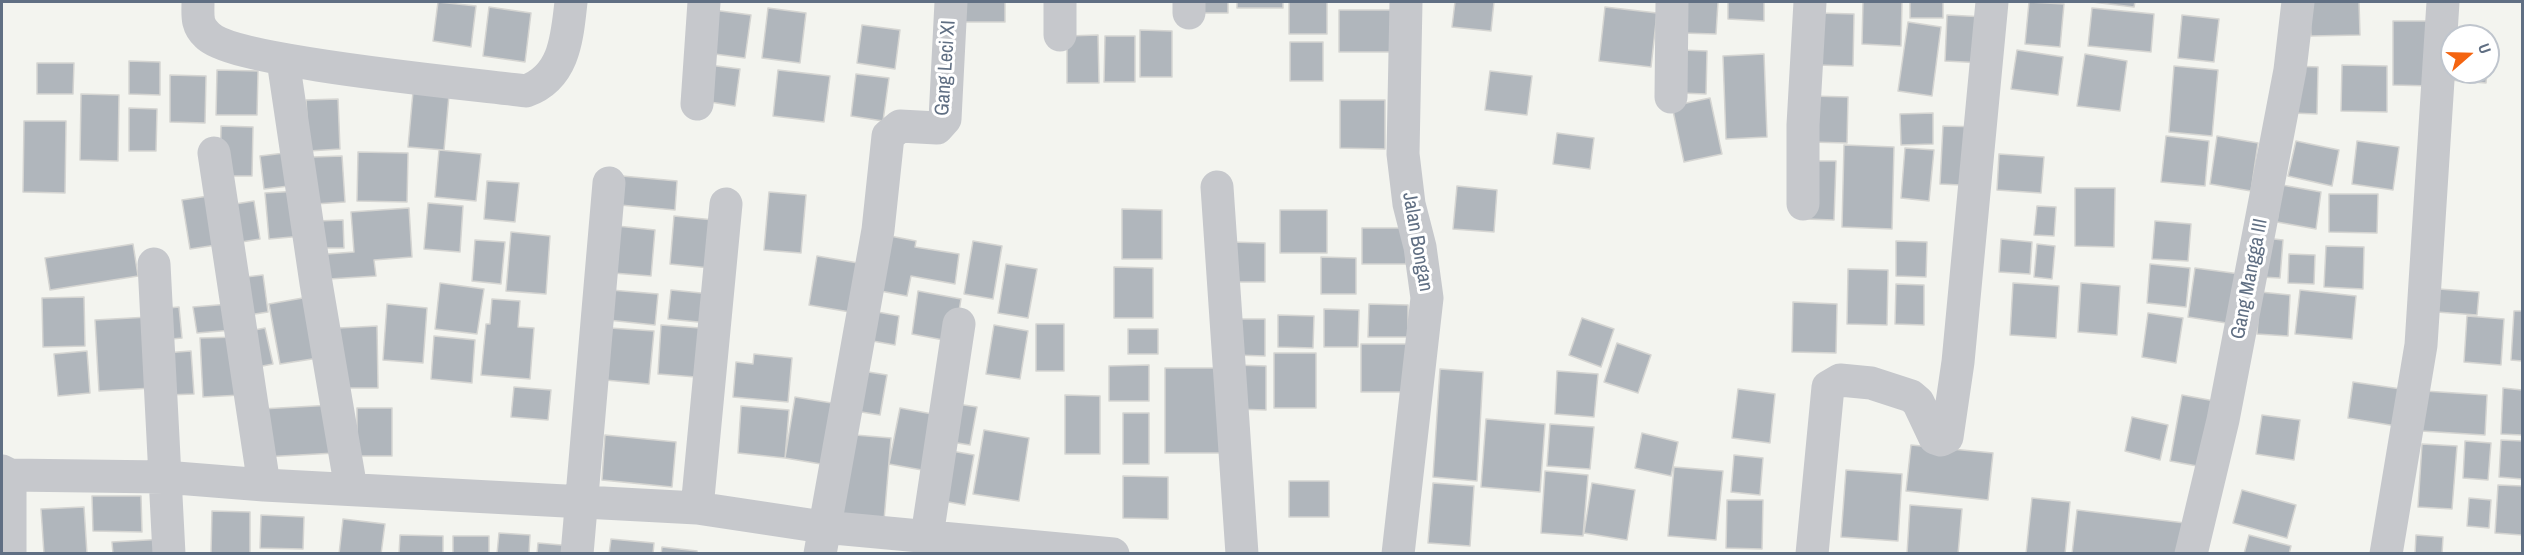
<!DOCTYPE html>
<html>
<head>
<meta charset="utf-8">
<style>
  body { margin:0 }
  #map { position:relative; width:2524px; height:555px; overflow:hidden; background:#f3f4ef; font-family:"Archivo Narrow",sans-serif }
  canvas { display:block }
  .frame { position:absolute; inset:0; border:3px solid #606f83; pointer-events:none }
  .north { position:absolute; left:2440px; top:24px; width:60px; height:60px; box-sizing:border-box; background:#fff; border:2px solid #bfc5cd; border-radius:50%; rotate:70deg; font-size:16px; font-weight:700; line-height:24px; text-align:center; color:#606f83 }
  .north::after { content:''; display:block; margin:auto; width:21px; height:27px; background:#f46410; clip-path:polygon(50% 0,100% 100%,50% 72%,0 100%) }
</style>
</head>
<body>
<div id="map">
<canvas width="2524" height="555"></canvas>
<div class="frame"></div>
<div class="north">U</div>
</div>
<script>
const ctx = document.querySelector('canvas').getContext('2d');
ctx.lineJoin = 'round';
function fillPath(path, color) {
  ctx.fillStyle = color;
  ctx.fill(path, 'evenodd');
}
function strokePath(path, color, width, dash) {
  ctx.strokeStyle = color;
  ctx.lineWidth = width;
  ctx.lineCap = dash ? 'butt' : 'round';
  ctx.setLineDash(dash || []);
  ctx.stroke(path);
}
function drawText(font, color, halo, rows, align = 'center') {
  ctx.font = font + ' "Archivo Narrow",sans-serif';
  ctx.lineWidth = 6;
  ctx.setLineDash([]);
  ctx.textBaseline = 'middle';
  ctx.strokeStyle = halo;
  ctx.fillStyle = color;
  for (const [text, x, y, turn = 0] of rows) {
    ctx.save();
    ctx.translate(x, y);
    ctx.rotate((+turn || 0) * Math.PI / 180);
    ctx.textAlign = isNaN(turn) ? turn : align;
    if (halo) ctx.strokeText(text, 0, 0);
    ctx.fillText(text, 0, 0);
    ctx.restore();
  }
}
const building = new Path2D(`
  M438 2 476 6 471 47 433 41Z
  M965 2H1005V22H965Z
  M1195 2H1228V13H1195Z
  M1237 2H1283V8H1237Z
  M1289 2H1327V34H1289Z
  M1455 2H1494L1491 31 1452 27Z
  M1681 2H1718L1716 34 1681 33Z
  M1728 2H1764V21L1728 19Z
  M1863 2H1902L1901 46 1862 44Z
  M1910 2H1943V18H1910Z
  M2029 2 2064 4 2060 47 2025 44Z
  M2092 2H2135L2134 7Z
  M2309 2H2359L2360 35 2311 36Z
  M489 7 531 13 525 62 483 56Z
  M1605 7 1657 13 1651 67 1599 61Z
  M768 8 806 13 800 63 762 58Z
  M2092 8 2154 14 2151 52 2088 46Z
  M713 10 751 15 745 58 707 53Z
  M1339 10H1391V52H1339Z
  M1817 13 1854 14 1853 66 1816 65Z
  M1947 15 1986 17 1984 63 1945 61Z
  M2182 15 2219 19 2214 62 2178 58Z
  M2393 21H2434L2433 86 2393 85Z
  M1908 22 1941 27 1932 96 1898 91Z
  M862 25 900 30 895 69 857 63Z
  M1140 30 1172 31V77H1140Z
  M2454 31 2490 34 2488 57V36H2453Z
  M1098 35 1099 83H1067V36Z
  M1105 36H1135V82H1104Z
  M1290 42H1323V81H1290Z
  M1681 50 1707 51 1706 94 1680 93Z
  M2017 50 2063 57 2058 95 2011 89Z
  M1764 54 1767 137 1726 139 1723 56Z
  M2085 54 2127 61 2120 111 2077 106Z
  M129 61 160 62V95L129 94Z
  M37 63H74L73 94H37Z
  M709 65 740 69 735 106 704 101Z
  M2342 65 2387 66V112L2341 111Z
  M2174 66 2218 70 2212 136 2169 132Z
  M2294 66 2318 67 2317 114 2292 113Z
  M217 70 258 71 257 115H216Z
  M778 70 830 76 824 122 773 116Z
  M1490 71 1532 76 1527 115 1485 110Z
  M2452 72H2487L2486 83 2450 80Z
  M856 74 889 78 883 121 851 116Z
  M170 75 206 76 205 123 170 122Z
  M413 92 449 95 444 150 408 147Z
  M81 94 119 95 118 161 80 160Z
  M1811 96 1848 97 1847 143 1810 142Z
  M1710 98 1722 154 1684 162 1672 106Z
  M338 99 340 149 309 151 306 100Z
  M1340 100H1385V149L1340 148Z
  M129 108 157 109 156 151H129Z
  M1933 113V144L1901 145 1900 114Z
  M24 121H66L65 193 23 192Z
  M221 126 253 127 252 176H220Z
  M1943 126 1983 127 1981 186 1940 184Z
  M1557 133 1594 138 1590 169 1553 164Z
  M2166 136 2209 141 2205 186 2161 182Z
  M2217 136 2258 143 2251 191 2210 184Z
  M2296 141 2339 150 2332 186 2288 176Z
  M2357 141 2399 147 2393 190 2352 184Z
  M1844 145 1894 147 1892 229 1842 227Z
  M1905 148 1934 150 1929 201 1901 198Z
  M439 150 481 154 476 201 435 197Z
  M293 152 297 185 264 189 260 156Z
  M358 152 408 153 407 202 357 201Z
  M1999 154 2044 157 2041 193 1997 190Z
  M342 156 345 202 315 204 312 157Z
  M1806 161H1836L1834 220 1805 219Z
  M622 176 677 181 675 210 620 205Z
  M487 181 519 183 515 222 484 219Z
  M2282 185 2321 192 2316 229 2277 222Z
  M1457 186 1497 190 1494 232 1453 229Z
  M2075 188H2115L2114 247 2075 246Z
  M299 191 303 236 269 239 265 193Z
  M769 192 806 195 801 253 764 250Z
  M2329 194H2378L2377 233 2329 232Z
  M215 195 223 244 190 249 182 200Z
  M254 201 260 239 235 243 229 205Z
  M428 203 463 206 460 252 424 249Z
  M2037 206 2056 207 2054 236 2034 235Z
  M409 208 412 257 374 260 376 276 329 279 327 254 354 252 351 212Z
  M1122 209 1162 210V259H1122Z
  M1280 210H1327V253H1280Z
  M674 216 714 220 710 268 670 264Z
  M343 220 344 248H318L316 221Z
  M2155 221 2191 224 2188 261 2152 259Z
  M617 226 655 230 651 276 613 273Z
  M1362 228H1407L1406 264H1362Z
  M511 232 550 236 546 294 506 291Z
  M885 235 916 241 915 247 959 254 955 284 911 276 907 296 875 290Z
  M2265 238 2283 240 2280 278 2261 277Z
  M2001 239 2032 242 2030 274 1999 272Z
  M475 240 505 242 501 284 472 281Z
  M973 241 1002 246 993 299 964 294Z
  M1896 241 1927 242 1926 277 1896 276Z
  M1231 242 1265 243V282H1231Z
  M133 244 138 276 50 290 45 258Z
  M2037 244 2055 246 2052 279 2034 277Z
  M2326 246 2364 247 2363 289 2324 287Z
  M2289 254 2315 255 2314 284 2288 283Z
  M817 256 864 264 856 313 809 305Z
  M1321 257 1356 258V294H1321Z
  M1006 264 1037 269 1028 318 998 313Z
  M2150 264 2190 268 2186 307 2147 303Z
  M1114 267 1153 268V318H1114Z
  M2195 268 2240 274 2233 324 2188 317Z
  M1848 269 1888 270 1887 325 1847 324Z
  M263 275 268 312 242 316 237 278Z
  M440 283 484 289 477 334 435 329Z
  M2013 283 2059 286 2056 338 2010 335Z
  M2081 283 2120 286 2117 335 2078 332Z
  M1896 284 1924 285V325L1895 324Z
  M2439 289 2479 292 2477 315 2437 312Z
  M611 290 658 294 655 325 608 320Z
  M671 290 711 294 708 323 668 319Z
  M2300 290 2356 296 2352 339 2295 334Z
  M918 291 961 299 954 342 912 334Z
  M2260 292 2290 295 2288 336 2257 334Z
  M314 296 325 357 280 364 269 304Z
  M84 297 85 346 43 347 42 298Z
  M492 299 520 301 518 327 534 328 530 379 481 375 486 324H490Z
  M1793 302 1837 304 1836 353 1792 352Z
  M230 304 233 330 197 333 193 307Z
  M387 304 427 308 423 363 383 360Z
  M1369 304 1408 305V337H1368Z
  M179 307 182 338 161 340 157 309Z
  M1324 309 1359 310 1358 347H1324Z
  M872 311 899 316 895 345 867 340Z
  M2514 311H2522V361L2511 360Z
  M2148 313 2183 318 2176 363 2142 357Z
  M1278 315 1314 316 1313 348 1278 347Z
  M2467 316 2504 319 2501 365 2464 362Z
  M149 317 153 388 99 391 95 320Z
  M1582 318 1614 329 1601 367 1569 355Z
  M1235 319H1265V356L1235 355Z
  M1036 324H1064V371H1036Z
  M661 325 700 328 696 377 658 374Z
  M994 325 1028 331 1020 379 986 374Z
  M377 326 378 388H341L339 328Z
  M265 328 273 364 252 368 244 332Z
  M610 328 654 331 649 384 605 380Z
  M1128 329H1158V354H1128Z
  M434 336 475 340 472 383 431 379Z
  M238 337 241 395 203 397 200 338Z
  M1617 343 1651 355 1638 393 1604 382Z
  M1361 344H1407V392H1361Z
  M87 351 90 393 58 396 54 354Z
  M191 351 194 394 167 395 164 353Z
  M1274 353H1316V408H1274Z
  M754 354 792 358 788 402 733 397 736 362 753 364Z
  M1149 365V401H1109V366Z
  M1235 365 1266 366V410L1235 409Z
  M1165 368H1223V453H1165Z
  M1440 369 1483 372 1477 481 1433 477Z
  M856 370 887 375 880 415 849 410Z
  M1557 371 1598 374 1594 417 1555 414Z
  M2353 382 2401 389 2396 426 2348 418Z
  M514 387 551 390 548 420 511 417Z
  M2503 388 2522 390V435L2501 434Z
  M1738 389 1775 394 1770 443 1732 438Z
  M2424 391 2487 395 2485 435 2421 431Z
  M1065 395 1100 396V454H1065Z
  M2182 395 2220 402 2208 468 2170 461Z
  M795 397 838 404 827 465 785 458Z
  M951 403 977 407 970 445 945 441Z
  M333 405 335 453 263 457 261 409Z
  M741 406 789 410 785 458 738 453Z
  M357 408H392V456H357Z
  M900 408 943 416 933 472 889 464Z
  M1123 413H1149V464H1123Z
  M2262 415 2300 420 2294 460 2256 454Z
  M2132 417 2168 425 2160 460 2125 451Z
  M1486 419 1545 424 1540 492 1481 487Z
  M1550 424 1594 427 1590 469 1547 466Z
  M984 430 1029 438 1019 501 973 494Z
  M1642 433 1678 442 1671 476 1635 468Z
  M843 434 891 438 884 520 836 516Z
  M605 435 676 442 672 487 602 480Z
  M2501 440 2522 441V479L2499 477Z
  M2465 441 2491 443 2488 480 2463 478Z
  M2422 444 2457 446 2452 509 2418 507Z
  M1911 445 1993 453 1988 500 1906 491Z
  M946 450 974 455 965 505 938 500Z
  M1734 455 1763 458 1760 495 1731 492Z
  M1674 467 1723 471 1716 540 1668 536Z
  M1846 470 1902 474 1898 541 1841 537Z
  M1545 471 1588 475 1583 536 1541 533Z
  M1123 476 1168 477V519L1123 518Z
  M1289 481H1329V517H1289Z
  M1433 483 1474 486 1470 546 1428 543Z
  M1592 483 1635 490 1627 540 1584 533Z
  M2498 485 2522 486V535L2495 533Z
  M2242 490 2296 505 2287 538 2233 523Z
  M92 496H141L142 532 93 531Z
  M2032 498 2070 502 2065 554H2026Z
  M2469 498 2491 500 2489 528 2467 526Z
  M1727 500H1763L1762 549 1726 548Z
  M1910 505 1962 509 1958 554H1907Z
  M84 507 87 554H44L41 509Z
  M2077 510 2185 523 2181 554H2072Z
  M212 511 250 512V554H211Z
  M261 515 304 517 303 549 260 548Z
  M343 519 385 524 381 554H339Z
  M499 533 530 535 529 554H497Z
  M400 535 443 536V554H399Z
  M2249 535 2291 546 2289 554H2244Z
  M2416 535 2443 537 2442 554H2415Z
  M453 536H489V554H453Z
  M165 539 166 554H113L112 542Z
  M611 539 654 543 653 554H609Z
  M538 543 573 546 572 554H537Z
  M662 547 697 551V554H661Z`);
fillPath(building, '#b0b6bc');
strokePath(building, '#d5d5d2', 1.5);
strokePath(new Path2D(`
  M198 2C198 15 196 25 207 35 233 63 475 84 526 91 565 77 567 37 571 2
  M1060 2V35
  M1189 2V13
  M283 60 316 283 351 489
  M1671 97 1672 2
  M697 104 704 2
  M214 153 264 485
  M1217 187 1242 554
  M1803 204V125L1810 2
  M154 264 169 554
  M2 471 10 475 164 477 264 485 697 508 823 527 1113 554
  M697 508 726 204
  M927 536 959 324
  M10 554V475
  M577 554 609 183
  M820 554 878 230 888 136 900 126 937 128 945 119 951 2
  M1398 554 1427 298 1420 247 1409 204 1403 154 1406 2
  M1812 554 1828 387 1840 380 1871 383 1911 396 1918 402 1935 438 1941 440 1947 437 1958 362 1992 2
  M2191 554 2223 420 2290 70 2298 2
  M2386 554 2421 345 2443 2`), '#c6c8cc', 33);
drawText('20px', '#606f83', '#fff', [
  ["Gang Leci XI",946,68,-86],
  ["Jalan Bongan",1417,242,80],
  ["Gang Mangga III",2250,279,-79]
]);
</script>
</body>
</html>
